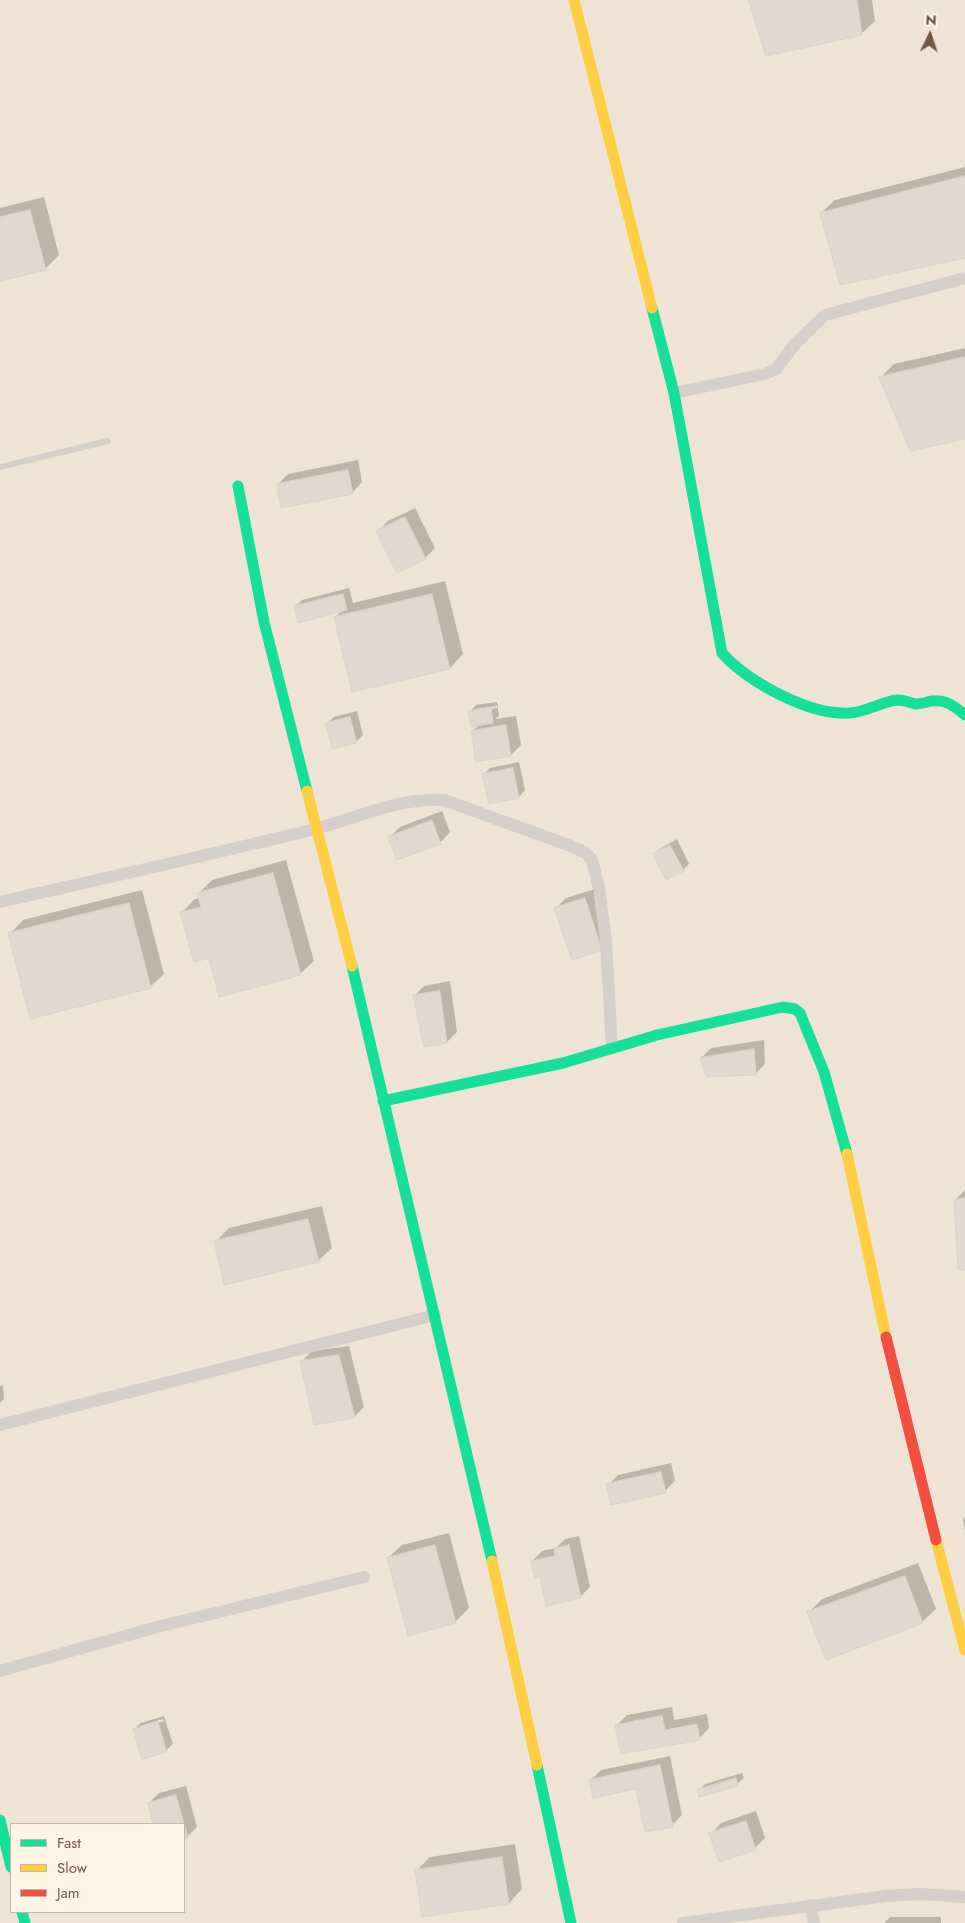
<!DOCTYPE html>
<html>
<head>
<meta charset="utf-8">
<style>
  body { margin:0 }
  #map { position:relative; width:965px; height:1923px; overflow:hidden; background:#f5f0e7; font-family:Jost,sans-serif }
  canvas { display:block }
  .legend { position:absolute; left:10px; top:1823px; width:175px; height:90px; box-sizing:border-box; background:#fef5e7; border:1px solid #c6b6a8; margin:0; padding:6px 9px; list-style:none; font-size:15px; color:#715849 }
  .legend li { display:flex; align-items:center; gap:10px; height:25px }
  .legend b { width:25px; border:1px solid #c6b6a8 }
  .north { position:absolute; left:905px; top:10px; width:50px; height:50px; -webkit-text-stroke:4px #fef5e7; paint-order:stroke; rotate:4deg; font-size:14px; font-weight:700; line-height:20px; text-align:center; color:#715849 }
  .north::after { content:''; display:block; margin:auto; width:18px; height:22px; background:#715849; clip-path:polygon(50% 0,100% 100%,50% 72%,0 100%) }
</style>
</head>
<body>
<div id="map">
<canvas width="965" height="1923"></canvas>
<ul class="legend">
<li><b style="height:6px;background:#16e098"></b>Fast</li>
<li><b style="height:6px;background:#ffcf43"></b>Slow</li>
<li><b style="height:6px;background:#f24e42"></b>Jam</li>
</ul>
<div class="north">N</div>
</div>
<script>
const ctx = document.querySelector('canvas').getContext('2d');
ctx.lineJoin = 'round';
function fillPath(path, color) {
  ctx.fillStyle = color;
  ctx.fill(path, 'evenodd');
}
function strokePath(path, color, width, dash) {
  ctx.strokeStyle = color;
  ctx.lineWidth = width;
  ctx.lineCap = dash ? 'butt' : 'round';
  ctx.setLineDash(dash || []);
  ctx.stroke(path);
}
fillPath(new Path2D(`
  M0 0H965V1923H0ZM11 1824H184V1912H11Z`), '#eee3d4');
fillPath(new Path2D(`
  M750 0H872L875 21 861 34Z
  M965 167V256L821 213 835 200Z
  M44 197 59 255 45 269 0 280V208Z
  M965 348V438L881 377 894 364Z
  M358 460 362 482 352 493 278 484 288 474Z
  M415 508 435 548 425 558 378 531 388 521Z
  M445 581 463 654 450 668 335 618 342 610 295 607 302 600 349 588 353 603Z
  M497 702 499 716 495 719 516 716 521 745 511 755 472 732 480 724 470 712 476 705ZM497 706V708L475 712V709Z
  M357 711 363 735 356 742 327 723 334 717Z
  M519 762 525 790 519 797 484 774 490 768Z
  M442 811 450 832 440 843 390 837 400 827Z
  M677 839 689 864 683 870 654 854 661 848Z
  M286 860 314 961 300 974 181 913 195 899 200 898 198 894 212 880Z
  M595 889 601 949 556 908 566 898Z
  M142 890 164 974 150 987 10 934 23 920Z
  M450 981 457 1032 447 1042 425 1045 414 996 424 986Z
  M764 1040 765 1064 755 1074 701 1058 711 1048Z
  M965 1190V1268L955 1200Z
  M322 1206 332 1248 318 1261 215 1242 229 1228Z
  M349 1346 364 1407 354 1417 302 1361 312 1351Z
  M3 1385 4 1399 0 1403V1386Z
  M671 1463 675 1481 665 1491 608 1485 618 1475Z
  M965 1517V1531L963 1520Z
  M449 1533 469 1608 455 1622 388 1558 402 1545Z
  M579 1536 590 1587 580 1597 541 1575 532 1561 542 1551 556 1548 565 1539Z
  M918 1563 936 1609 922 1622 809 1612 822 1599Z
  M672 1707 674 1720 707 1714 709 1728 699 1739 617 1725 627 1715Z
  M164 1716 173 1744 166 1750 134 1729 141 1723ZM163 1719 164 1721 140 1728V1726Z
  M670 1756 682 1815 672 1825 637 1788 591 1780 601 1770Z
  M742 1773 744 1778 737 1784 699 1790 705 1784Z
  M186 1786 197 1827 187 1837 184 1838V1824H155L149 1803 159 1793Z
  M756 1811 765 1838 755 1848 711 1834 721 1823Z
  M515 1844 522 1889 509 1903 416 1871 430 1857Z
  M890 1917H941V1923H884Z`), '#0003');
const building = new Path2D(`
  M749 0H857L862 35 766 56Z
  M965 176V258L840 285 820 213Z
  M30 210 46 270 0 281V217Z
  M965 357V439L910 451 879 377Z
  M348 470 353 494 281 508 277 484Z
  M405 517 426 559 397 573 376 531Z
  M343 594 347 610 298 623 294 606Z
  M432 594 450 669 352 692 334 617Z
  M491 708 493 723 471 727 468 711Z
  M350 717 357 743 332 749 326 723Z
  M506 725 511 756 476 762 471 731Z
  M513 768 519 798 489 804 482 774Z
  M432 820 441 844 397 860 388 837Z
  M670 845 684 871 666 880 653 854Z
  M273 873 301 975 219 997 209 958 194 962 180 912 201 907 197 893Z
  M585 898 602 950 572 960 554 908Z
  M129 903 151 988 30 1019 8 933Z
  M440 991 447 1043 424 1047 413 995Z
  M754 1049 756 1075 706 1077 700 1058Z
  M965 1198V1270H958L954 1200Z
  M308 1219 319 1262 224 1285 214 1241Z
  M339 1355 355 1418 314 1425 300 1361Z
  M661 1472 666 1493 611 1505 606 1484Z
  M435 1545 456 1623 408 1636 387 1558Z
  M569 1545 581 1598 546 1606 540 1577 535 1578 531 1561 555 1556 554 1549Z
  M905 1576 923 1623 826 1660 807 1612Z
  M662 1716 665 1730 697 1724 700 1740 621 1754 615 1725Z
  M158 1722 167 1752 142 1759 133 1729Z
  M660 1765 673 1827 645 1832 636 1789 593 1798 589 1780Z
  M736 1778 738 1786 699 1797 697 1790Z
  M176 1795 188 1838 184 1839V1824H153L148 1803Z
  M746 1821 756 1850 719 1862 709 1833Z
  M502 1857 509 1904 422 1917 415 1870Z`);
fillPath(building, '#e1d8cf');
strokePath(building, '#ddd3ca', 1);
strokePath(new Path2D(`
  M0 467 108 441`), '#d7cfc9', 6);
strokePath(new Path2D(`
  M674 393 765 374 776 369 795 344 825 315 965 278
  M0 902C105 878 210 855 315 829 356 818 400 797 444 800L571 846 586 853 592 860 599 888 606 941 612 1048
  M0 1425 435 1315
  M0 1671 157 1627 364 1577
  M810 1905 814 1923
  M683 1923 886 1896 920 1894 965 1897`), '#d7cfc9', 12);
strokePath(new Path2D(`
  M652 308 674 393 722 653C748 682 810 716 850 713 867 712 882 701 898 700 905 700 910 703 916 704 921 704 927 702 931 701 946 699 954 706 965 715
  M238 486 264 622 307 791
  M352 966 492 1561
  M383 1101 563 1063 657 1035 783 1007 795 1009 800 1013 824 1072 847 1154
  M537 1765 571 1923
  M0 1820 11 1867
  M22 1912 25 1923`), '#16e098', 11);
strokePath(new Path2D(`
  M574 0 652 308
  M307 791 352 966
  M847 1154 886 1337
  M936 1540 965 1650
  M492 1561 537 1765`), '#ffcf43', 11);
strokePath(new Path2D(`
  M886 1337 936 1540`), '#f24e42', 11);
</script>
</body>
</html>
